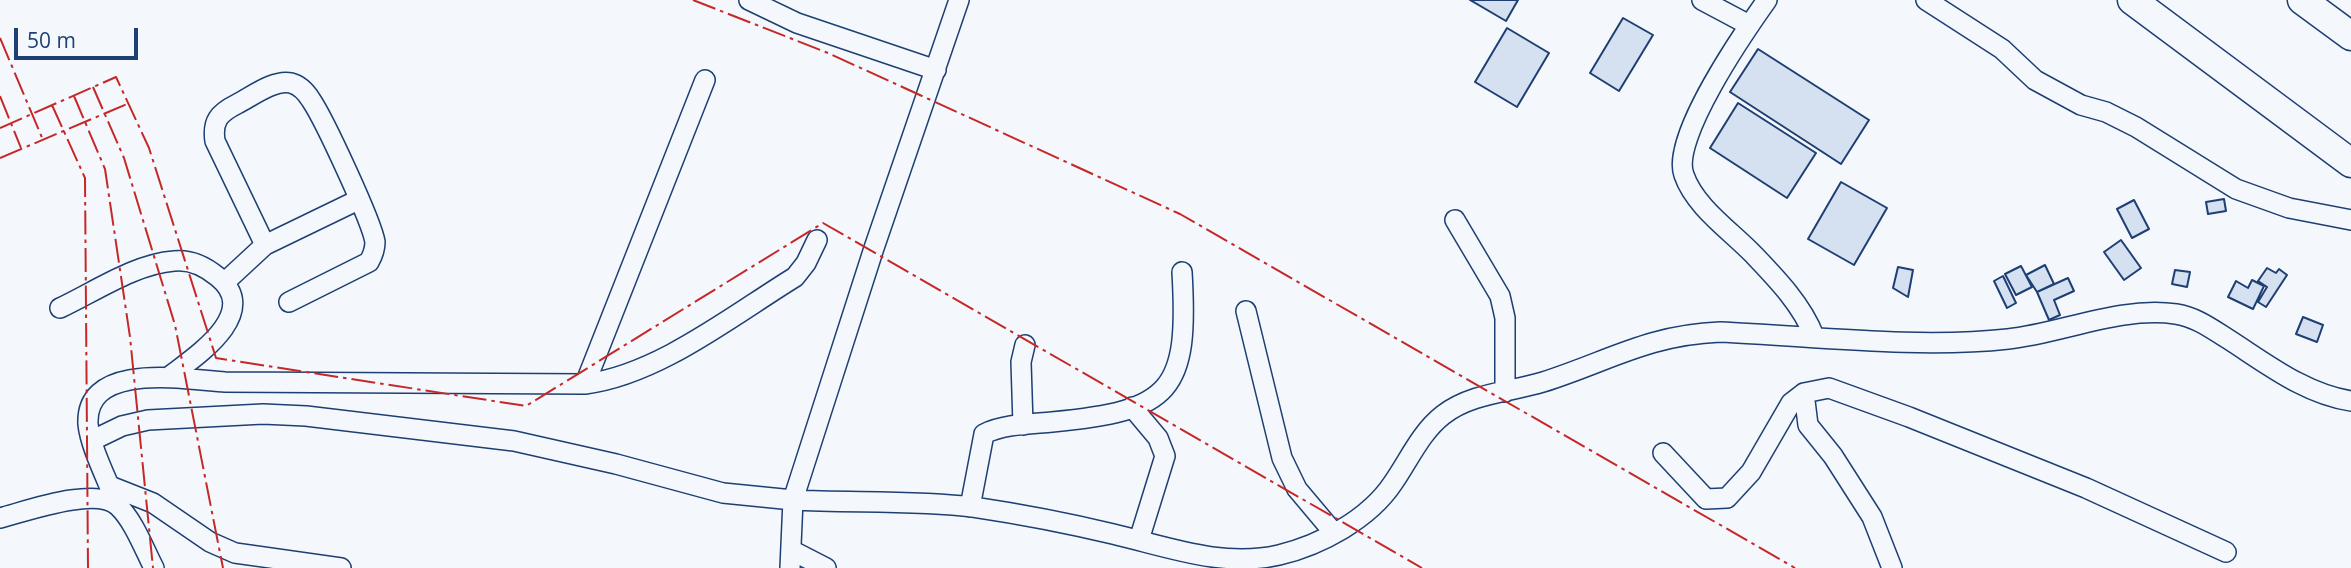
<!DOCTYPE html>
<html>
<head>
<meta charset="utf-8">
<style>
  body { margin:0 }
  #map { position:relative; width:2351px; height:568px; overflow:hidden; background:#f4f7fb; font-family:"Open Sans",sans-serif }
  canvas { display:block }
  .scale { position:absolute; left:14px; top:28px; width:124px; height:32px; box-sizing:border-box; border:4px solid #1d3f73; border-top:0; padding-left:9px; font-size:21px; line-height:24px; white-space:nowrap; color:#1d3f73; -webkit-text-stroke:5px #f4f7fb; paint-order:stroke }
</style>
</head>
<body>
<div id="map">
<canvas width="2351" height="568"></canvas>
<div class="scale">50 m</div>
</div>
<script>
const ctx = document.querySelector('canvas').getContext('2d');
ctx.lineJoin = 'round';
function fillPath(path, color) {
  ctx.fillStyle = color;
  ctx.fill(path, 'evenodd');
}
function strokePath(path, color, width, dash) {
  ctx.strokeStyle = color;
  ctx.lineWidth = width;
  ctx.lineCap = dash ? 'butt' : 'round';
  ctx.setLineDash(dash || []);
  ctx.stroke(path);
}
const building = new Path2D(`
  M1470 0H1518L1506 21Z
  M1623 18 1653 35 1619 91 1590 73Z
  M1507 28 1549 53 1517 107 1475 82Z
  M1758 49 1869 120 1841 164 1730 92Z
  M1738 103 1816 153 1787 198 1710 148Z
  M1841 182 1887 208 1854 265 1808 239Z
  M2224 199 2226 211 2208 214 2206 202Z
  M2134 200 2149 229 2132 238 2117 209Z
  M2121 240 2141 268 2124 280 2104 252Z
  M2045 265 2054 284 2037 292 2026 275Z
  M2021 266 2032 287 2016 295 2005 274Z
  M1898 267 1913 270 1908 297 1893 288Z
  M2267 268 2276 273 2279 269 2287 275 2266 307 2258 302 2267 287 2258 281Z
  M2175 270 2190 272 2187 287 2172 284Z
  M2003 276 2016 303 2007 308 1994 281Z
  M2068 278 2074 291 2054 300 2060 315 2049 320 2037 292Z
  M2252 280 2264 286 2253 309 2228 297 2236 281 2248 288Z
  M2303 317 2323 325 2317 342 2296 334Z`);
fillPath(building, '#d5e0f0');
strokePath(building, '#1d3f73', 2);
const minor = new Path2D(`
  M749 0 797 23 936 70
  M959 0 874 248 793 500C850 503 917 500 973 507 1020 514 1067 523 1113 534 1168 547 1223 568 1279 555 1321 545 1369 519 1393 483 1409 460 1421 432 1443 415 1471 393 1511 392 1543 382 1609 361 1648 335 1720 332 1812 336 1917 349 2008 339 2063 333 2120 306 2176 314 2196 317 2212 329 2228 339 2267 364 2305 394 2351 401
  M1702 0 1749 25
  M1767 0C1745 31 1670 139 1684 175 1695 207 1731 231 1754 255 1777 279 1802 305 1814 336
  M1926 0 2002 49 2035 80 2081 105 2106 112 2136 127 2236 189 2289 208 2351 220
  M1455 220 1500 296 1505 318V392
  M265 245 215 141C212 121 219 113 237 104 251 97 274 79 291 83 299 85 306 92 311 100 324 119 372 222 375 242 375 250 373 255 369 262L289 302
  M225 282 265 245 358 200
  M60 308C96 291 135 264 174 261 191 259 206 267 218 277 262 313 196 356 170 376
  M1246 311 1282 458 1297 489 1334 533
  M585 384 705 80
  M1804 393 1808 425 1833 456 1872 517 1892 568
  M1132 407 1158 438 1165 456 1139 540
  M1023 425 1021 362 1025 345
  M93 440 122 426 148 420 263 414 306 416 514 441 616 464 723 493 793 500 790 568
  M1663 453 1706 499 1727 498 1751 472 1791 403 1804 393 1829 388 1909 417 2086 488 2226 552
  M110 486 153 503 210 542 235 553 341 568
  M117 505C109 483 90 447 88 424 85 360 189 380 225 382L585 384C658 375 733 315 795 277L806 263 817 240
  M970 507 984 434C1004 424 1031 424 1052 422 1172 411 1189 391 1182 272
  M0 518C27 511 96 486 118 506 134 521 144 549 154 568
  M791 550 826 568`);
const highway = new Path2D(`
  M2132 0 2351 163
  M2302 0 2351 36`);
strokePath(minor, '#1d3f73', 22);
strokePath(highway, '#1d3f73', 31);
strokePath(minor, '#f4f7fb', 19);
strokePath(highway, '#f4f7fb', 28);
strokePath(new Path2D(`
  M693 0 828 53 1180 214 1795 568
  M0 38 43 140
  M93 87 124 158 175 325 223 568
  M0 96 21 148
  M74 96 105 169 130 337 153 568
  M52 105 85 178 88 568
  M0 128 116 77 149 148 216 358 526 406 823 223 1422 568
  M0 158 127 104`), '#c62828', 2, [24, 5, 3.5, 5]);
</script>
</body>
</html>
